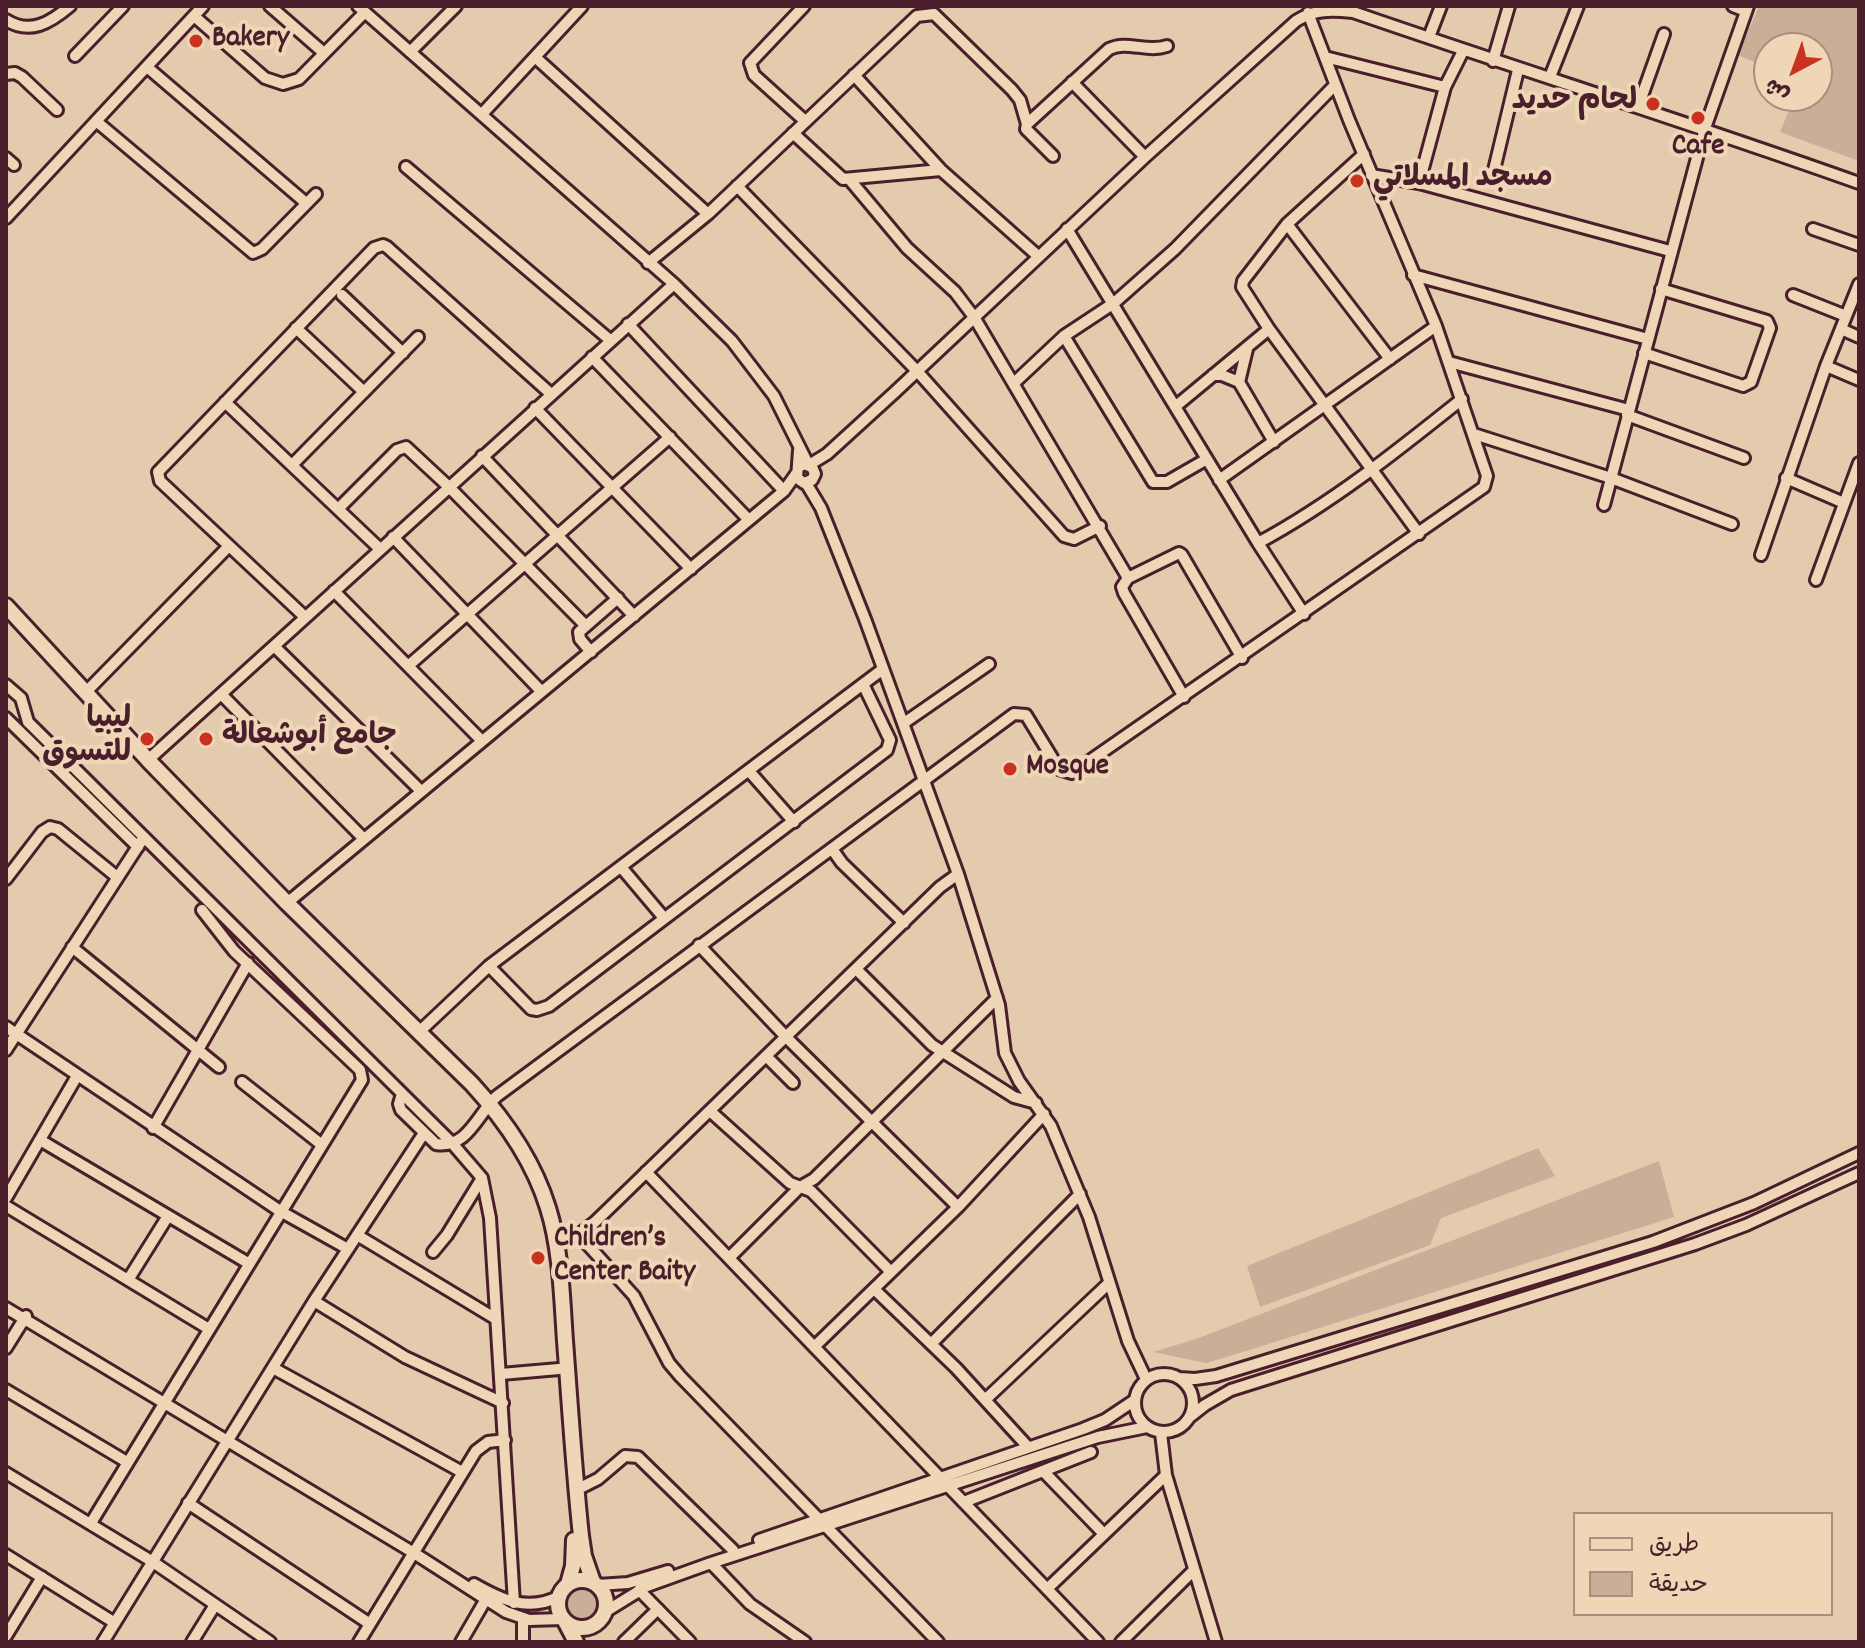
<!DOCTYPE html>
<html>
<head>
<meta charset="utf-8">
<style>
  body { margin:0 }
  #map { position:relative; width:1865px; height:1648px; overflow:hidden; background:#e4cbae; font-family:Dekko,"Playpen Sans Arabic",sans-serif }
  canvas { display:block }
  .frame { position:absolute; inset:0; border:8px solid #4a1f2b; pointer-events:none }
  .legend { position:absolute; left:1573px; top:1512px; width:260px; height:104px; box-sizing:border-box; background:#eed6b6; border:2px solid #ac8d7e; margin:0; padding:10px 14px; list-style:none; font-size:24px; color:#4a1f2b }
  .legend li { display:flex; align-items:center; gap:16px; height:40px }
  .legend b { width:40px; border:2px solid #ac8d7e }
  .north { position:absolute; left:1753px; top:32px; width:80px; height:80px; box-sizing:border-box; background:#eed6b6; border:2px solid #ac8d7e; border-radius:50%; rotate:221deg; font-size:22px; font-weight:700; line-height:32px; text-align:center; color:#4a1f2b }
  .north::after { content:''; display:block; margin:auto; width:28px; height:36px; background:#c8321e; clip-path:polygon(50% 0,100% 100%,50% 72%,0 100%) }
</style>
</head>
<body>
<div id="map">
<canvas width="1865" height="1648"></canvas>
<div class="frame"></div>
<ul class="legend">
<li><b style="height:10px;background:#eed6b6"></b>طريق</li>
<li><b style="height:22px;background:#caae98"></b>حديقة</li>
</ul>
<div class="north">ش</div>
</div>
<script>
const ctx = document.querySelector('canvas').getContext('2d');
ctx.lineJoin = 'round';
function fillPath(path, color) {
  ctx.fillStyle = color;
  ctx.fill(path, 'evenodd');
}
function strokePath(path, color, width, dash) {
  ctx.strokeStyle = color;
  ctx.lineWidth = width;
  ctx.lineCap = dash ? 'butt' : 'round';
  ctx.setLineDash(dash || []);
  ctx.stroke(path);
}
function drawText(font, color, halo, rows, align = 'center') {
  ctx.font = font + ' Dekko,"Playpen Sans Arabic",sans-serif';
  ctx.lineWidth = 8;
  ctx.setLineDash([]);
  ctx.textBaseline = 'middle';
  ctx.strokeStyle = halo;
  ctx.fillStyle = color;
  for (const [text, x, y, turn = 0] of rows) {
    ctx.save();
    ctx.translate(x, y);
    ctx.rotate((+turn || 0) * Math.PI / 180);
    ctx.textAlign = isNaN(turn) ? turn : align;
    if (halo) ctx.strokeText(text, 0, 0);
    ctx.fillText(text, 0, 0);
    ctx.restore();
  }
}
fillPath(new Path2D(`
  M1759 6H1859V161L1780 132 1795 96H1817V48H1769V68L1738 55Z
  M1538 1148 1555 1176 1441 1218 1430 1245 1260 1307 1247 1266Z
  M1659 1161 1674 1217 1230 1356 1206 1363 1153 1352 1196 1339Z
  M564 1603a18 18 0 1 1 36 0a18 18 0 1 1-36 0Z`), '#caae98');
const minor = new Path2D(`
  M270 6 324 53
  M358 6 674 284 732 341 774 396 808 464
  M804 6 750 63 754 75 805 121
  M1733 6 1746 11
  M194 16 265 78 283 84 299 79 365 12
  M6 20C30 35 50 23 70 6
  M1429 37 1441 6
  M410 52 456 6
  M75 56 123 6
  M535 57 708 214
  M1325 57 1445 87
  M1493 61 1509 6
  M147 67 306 203
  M6 74 15 73 22 77 57 110
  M854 75 941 170 1038 256
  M1550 77 1578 6
  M1072 82 1145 157
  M1638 107 1664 34
  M482 114 582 6
  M96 121 253 253 262 249 316 194
  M793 133 843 179 941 170
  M1364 154 1287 224 1243 281 1242 287 1269 329 1419 534
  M1053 156 1026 129 1027 124 1109 49C1127 40 1147 53 1167 46
  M6 158 14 165
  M406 167 610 340
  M1494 170 1518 70
  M1371 175 1419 183 1670 251
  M850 180 907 248 955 292 974 317 1128 578 1179 553 1182 555 1242 658
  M1419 183 1445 87 1463 51
  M737 186 917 371 1064 536 1074 539 1100 526
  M6 218 203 6
  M1287 224 1390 359
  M1067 229 1258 543C1332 503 1397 451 1462 399
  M1813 229 1859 245
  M648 263 708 214 917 16 934 14 1012 90 1020 100 1027 124
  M1413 275 1648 339
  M342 295 403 353
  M1793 295 1846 316
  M628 324 784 491
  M296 328 364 392
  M1841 329 1859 337
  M1064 336 1153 482H1167L1207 459
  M1644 353 1743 386 1751 382 1770 328 1767 321 1661 289
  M592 357 749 520
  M1449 362 1629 410
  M1826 366 1859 380
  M1213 375H1222L1239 382 1274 442
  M1239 382 1247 349
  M1014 383 1064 336 1114 303 1175 249 1335 85
  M225 402 380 549
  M1176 406 1269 329
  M535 408 691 569
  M1627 415 1744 458
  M1474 434 1611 478 1732 524
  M482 456 634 616
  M292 465 418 337
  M809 465 827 454 895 392 1145 157 1296 21C1315 9 1331 10 1353 12 1521 70 1691 123 1859 183
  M799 467 804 464 812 467 815 474 812 480 804 483 797 478 799 450
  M1786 478 1844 503
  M1219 480 1436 326
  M806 483 821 508 865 619 958 874 999 1005 1005 1053 1019 1081 1051 1126 1089 1217 1128 1341 1146 1379
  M1604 505 1705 128 1748 6
  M338 509 397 450 406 447 449 487 585 625
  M393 537 541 691
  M1258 543 1304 614
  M1761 555 1826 366 1859 284
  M1128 578 1122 587 1124 593 1184 697
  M1816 580 1859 463
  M334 591 482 741
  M305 617 160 481 158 472 374 248 383 245 387 247 551 394
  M274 646 421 791
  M591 652 580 639 579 632 618 598
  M408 666 670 437
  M863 684 883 669
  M6 685 21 698 28 722 451 1142 482 1178 490 1218 514 1603
  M85 693 229 546
  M221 694 364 839
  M6 718 138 847
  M904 723 989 664
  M148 760 674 284
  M749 771 794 822
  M832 849 842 863 904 923
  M621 867 664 918
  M6 879 42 832 50 827 58 829 117 877
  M287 903 784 491 796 474
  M699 945 787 1038 958 1207
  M72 947 219 1067
  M856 969 932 1045 1014 1097 1036 1103
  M6 1027 280 1211 348 1249
  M419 1032 489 966 863 684 890 740 887 750 549 1006 537 1010 531 1009 489 966
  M6 1050 144 837
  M767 1057 793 1083
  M242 1082 322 1145
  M402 1094 399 1104 401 1110 436 1144C468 1149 478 1113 497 1096L1014 714 1026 715 1059 769 1072 773 1484 487 1487 476 1436 326 1349 120 1308 13
  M710 1111 790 1183 811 1191 891 1272
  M153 1128 248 963
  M40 1140 248 1263
  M646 1172 1098 1642
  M6 1198 77 1076
  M6 1206 209 1329
  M578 1234 634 1296 669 1363 680 1376 938 1642
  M357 1235 496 1319
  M554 1241 581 1233 595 1222 940 887 958 874
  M433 1252 447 1235 482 1178
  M730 1257 800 1187 814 1179 997 998
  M128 1280 168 1216
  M874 1289 956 1368 1028 1447
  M314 1301 405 1357 503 1403
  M6 1308 414 1553 506 1612 529 1620 563 1619
  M931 1344 1080 1194
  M814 1347 958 1207 1044 1114
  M6 1348 26 1316
  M273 1368 462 1472
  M1135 1403a29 29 0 1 1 58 0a29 29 0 1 1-58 0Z
  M501 1374 559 1369
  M1179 1378 1195 1379 1216 1376 1653 1242 1754 1203 1859 1153
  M6 1390 127 1462
  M986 1399 1109 1283
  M1191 1416 1205 1405 1231 1390 1695 1244 1746 1225 1859 1173
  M1161 1433 1166 1475 1216 1642
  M1043 1471 1104 1534
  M6 1473 153 1562 270 1642
  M576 1490 598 1479 625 1456 638 1457 733 1550
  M964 1502 1091 1452
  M188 1503 370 1624
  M91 1523 362 1080 360 1070 234 951 202 910
  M759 1540 1083 1429 1105 1420 1135 1400
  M6 1555 115 1623
  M711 1563 750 1604 805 1642
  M474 1584C502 1600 527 1612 558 1597
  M598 1585 628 1583 668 1571
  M1047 1589 1166 1475
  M639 1590 690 1642
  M605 1612 647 1586 711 1563 1098 1437 1147 1427
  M523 1619V1642
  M6 1636 42 1577
  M103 1642 314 1301 424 1133
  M192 1642 215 1605
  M359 1642 476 1451 488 1442 505 1440
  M461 1642 486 1599
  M624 1642 658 1609
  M1121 1642 1194 1570`);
const major = new Path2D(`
  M6 606 148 760 287 903 472 1084C504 1119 534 1162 548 1208 561 1249 562 1298 565 1341 570 1406 574 1471 581 1536L584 1556 593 1582
  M558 1604a24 24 0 1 1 48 0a24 24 0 1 1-48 0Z
  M568 1584 573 1566 574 1540
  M565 1621 576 1642`);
strokePath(minor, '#4a1f2b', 16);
strokePath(major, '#4a1f2b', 20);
strokePath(minor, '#eed6b6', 10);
strokePath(major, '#eed6b6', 14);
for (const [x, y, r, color] of [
  [196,41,8,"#c8321e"],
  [1653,104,8,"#c8321e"],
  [1698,118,8,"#c8321e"],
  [1357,181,8,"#c8321e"],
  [147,739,8,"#c8321e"],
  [206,739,8,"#c8321e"],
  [1010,769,8,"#c8321e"],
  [538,1258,8,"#c8321e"]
]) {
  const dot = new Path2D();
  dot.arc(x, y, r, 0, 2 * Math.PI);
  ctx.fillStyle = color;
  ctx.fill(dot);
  strokePath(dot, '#eed6b6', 3);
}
drawText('bold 30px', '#4a1f2b', '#eed6b6', [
  ["Bakery",212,41],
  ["لحام حديد",1637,104,"right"],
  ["Cafe",1698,149,"center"],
  ["مسجد المسلاتي",1373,181],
  ["ليبيا",131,722,"right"],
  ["للتسوق",131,756,"right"],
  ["جامع أبوشعالة",222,739],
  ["Mosque",1026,769],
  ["Children’s",554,1241],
  ["Center Baity",554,1275]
], 'left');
</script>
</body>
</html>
